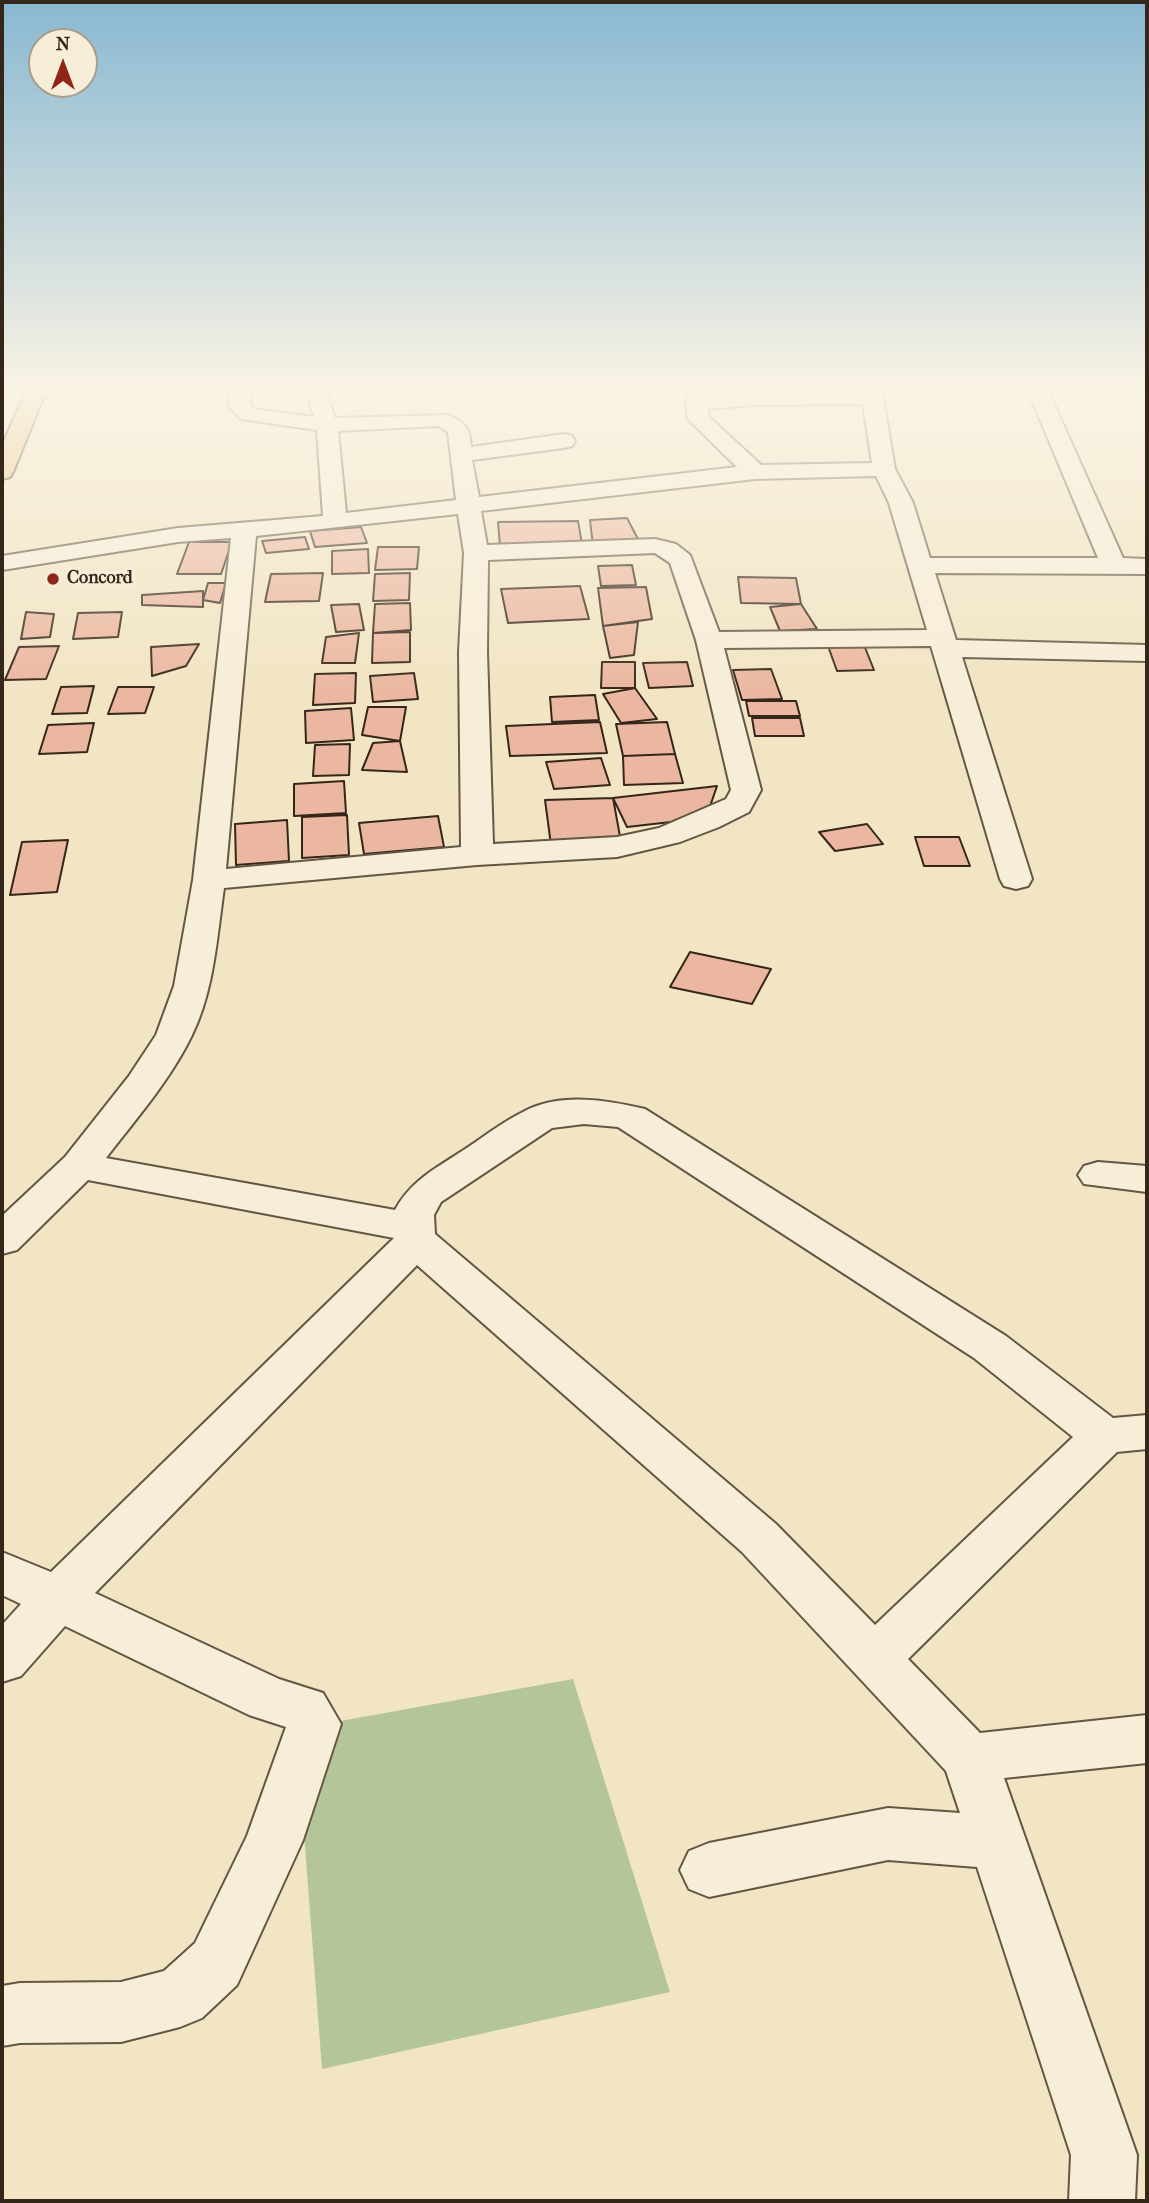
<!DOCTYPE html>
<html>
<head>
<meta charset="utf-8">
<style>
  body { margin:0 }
  #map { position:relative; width:1149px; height:2203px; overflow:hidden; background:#f2e5c4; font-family:"IM FELL French Canon",serif }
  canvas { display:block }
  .frame { position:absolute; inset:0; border:4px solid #35261a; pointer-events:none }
  .north { position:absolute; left:28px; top:28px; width:70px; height:70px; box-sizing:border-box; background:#f7eed9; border:2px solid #a99e8d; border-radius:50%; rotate:0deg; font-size:19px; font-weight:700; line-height:28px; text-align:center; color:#35261a }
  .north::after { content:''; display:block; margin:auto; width:24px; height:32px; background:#8f2418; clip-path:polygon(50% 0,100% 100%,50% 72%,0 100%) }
</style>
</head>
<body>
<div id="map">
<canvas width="1149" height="2203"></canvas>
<div class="frame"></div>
<div class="north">N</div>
</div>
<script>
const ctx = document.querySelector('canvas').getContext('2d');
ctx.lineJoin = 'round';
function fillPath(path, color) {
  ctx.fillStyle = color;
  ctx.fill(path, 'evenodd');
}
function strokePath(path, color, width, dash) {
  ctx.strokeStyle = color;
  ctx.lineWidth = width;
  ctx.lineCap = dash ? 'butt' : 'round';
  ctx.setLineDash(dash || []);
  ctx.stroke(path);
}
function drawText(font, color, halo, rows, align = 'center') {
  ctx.font = font + ' "IM FELL French Canon",serif';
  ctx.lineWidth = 6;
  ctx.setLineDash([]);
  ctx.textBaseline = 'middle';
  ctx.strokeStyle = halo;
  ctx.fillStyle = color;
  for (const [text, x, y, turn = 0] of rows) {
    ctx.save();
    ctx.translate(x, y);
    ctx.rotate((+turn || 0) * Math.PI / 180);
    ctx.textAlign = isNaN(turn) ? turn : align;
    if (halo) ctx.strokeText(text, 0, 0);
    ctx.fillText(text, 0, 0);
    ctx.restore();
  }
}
fillPath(new Path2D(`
  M573 1679 670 1992 322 2069 296 1729Z`), '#b4c699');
const building = new Path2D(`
  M627 518 639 541 593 546 590 520Z
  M578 521 582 544 500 546 498 522Z
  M361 527 367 543 315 547 310 531Z
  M305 537 309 549 266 553 262 541Z
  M189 542H232L221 574H177Z
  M378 547H419L417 569 375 570Z
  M368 549 369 573 332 574V551Z
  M632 565 636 585 601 586 598 566Z
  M323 573 319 601 265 602 271 574Z
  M410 573 409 600 373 601 375 574Z
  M738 577 796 578 801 604 741 603Z
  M208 583H226L220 603 203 600Z
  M580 586 589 619 508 623 501 589Z
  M646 587 652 619 603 626 598 588Z
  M203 591V607L142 605V595Z
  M410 603 411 630 373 633 375 604Z
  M359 604 364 630 336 632 331 605Z
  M801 604 817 629 780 631 770 607Z
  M26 612 54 614 50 637 21 639Z
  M122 612 118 637 73 639 78 613Z
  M638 622 634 655 610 658 603 626Z
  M410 632V662L372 663 373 633Z
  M359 633 355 663H322L326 637Z
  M199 644 186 666 152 676 151 647Z
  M864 645 874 670 837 671 828 646Z
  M59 646 46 679 5 680 19 647Z
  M602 662H635V688H601Z
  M687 662 693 686 649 688 643 663Z
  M771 669 782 699 742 700 733 670Z
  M356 673 355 703 313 705 315 674Z
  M414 673 418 699 373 702 370 676Z
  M94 686 87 713 52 714 61 687Z
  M118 687H154L145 713 108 714Z
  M635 688 657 719 621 723 603 694Z
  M595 695 599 720 552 722 550 697Z
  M746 701H796L800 716H749Z
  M368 707H406L400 741 362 735Z
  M351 708 354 740 306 743 305 711Z
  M752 718H800L804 736H755Z
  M600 722 607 753 510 756 506 726Z
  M667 722 675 754 623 756 616 724Z
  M94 723 87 752 39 754 48 725Z
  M400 741 407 772 362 770 373 743Z
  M350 744 349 775 313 776 315 745Z
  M675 754 683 783 624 785 623 756Z
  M601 758 610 785 554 789 546 762Z
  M344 781 346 813 294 816V784Z
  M717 786 706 818 627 827 613 798Z
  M613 798 621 842 551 845 545 800Z
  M347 815 349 855 302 858V817Z
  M438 816 444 847 364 854 359 823Z
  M287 820 289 861 236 865 235 824Z
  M867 824 883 844 835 851 819 832Z
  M915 837H959L970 866H924Z
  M68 840 57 892 10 895 22 842Z
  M690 952 771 969 752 1004 670 987Z`);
fillPath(building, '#ebb7a0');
strokePath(building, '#35261a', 2);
const minor = new Path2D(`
  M18 386H75L72 390C54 395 31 403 18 386Z
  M231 386H251V406L254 409 314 417 304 386H324L335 418 448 415C465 422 470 428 471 447L564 434 572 436 575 441 572 446 564 448 472 460 479 497 737 467 688 419 686 404 689 386H709L708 397 753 393 862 392 861 386H881L895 469 913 503 930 558H1098L1026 386H1046L1123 558 1147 559V574L935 573 956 640 1147 645V661L962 657 1032 879 1028 886 1016 889 1004 886 1000 879 931 646 724 648 761 790 749 812 719 827 680 842 617 857 477 865 224 888C217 937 214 990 192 1035 171 1079 136 1119 106 1158L395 1210C410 1182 433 1170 459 1153 480 1140 500 1123 523 1112 559 1092 607 1100 645 1109L1006 1336 1113 1418 1147 1415V1449L1117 1452 908 1659 980 1733 1147 1715V1763L1004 1778 1137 2155 1135 2201H1069L1071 2155 977 1867 888 1860 709 1897 689 1889 680 1870 689 1851 709 1843 888 1808 960 1813 946 1771 742 1552 417 1265 95 1593 279 1679 323 1693 341 1724 303 1840 237 1985 202 2018 180 2027 121 2042 20 2043 2 2046V1986L20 1983 121 1982 164 1971 195 1943 247 1836 286 1727 249 1715 65 1626 21 1676 2 1682V1625L21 1604 2 1595V1552L51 1572 394 1238 88 1180 17 1250 2 1254V1216L65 1157 129 1076 156 1035 174 986 193 880 231 538 178 542 2 570V556L178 528 323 516 317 430 241 419 229 407ZM863 404 872 463 761 465 709 417 708 409 753 405ZM438 426 448 432 456 500 346 513 338 431ZM876 476 889 503 927 630 719 632 690 555 676 544 655 539 487 545 481 511 755 479ZM458 514 464 553 459 652 461 847 226 869 256 536ZM655 553 670 563 696 640 731 790 726 799 659 828 617 837 493 844 487 652 488 560ZM584 1124 618 1127 974 1358 1073 1437 875 1625 776 1524 435 1234 434 1215 441 1202 552 1128Z
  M1098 1162 1147 1166V1192L1084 1184 1078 1175 1084 1166Z`);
const highway = new Path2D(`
  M28 386H48L13 472 10 477 2 479V446Z`);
strokePath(minor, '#645644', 4);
strokePath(highway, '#35261a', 4);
fillPath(minor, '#f7eed9');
fillPath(highway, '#e9c282');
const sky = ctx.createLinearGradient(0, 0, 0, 694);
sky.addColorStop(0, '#89b8d2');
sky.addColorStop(0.56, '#f9f3e4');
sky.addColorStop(1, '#f9f3e400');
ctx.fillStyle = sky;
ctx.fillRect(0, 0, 1149, 694);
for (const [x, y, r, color] of [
  [53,579,7,"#8f2418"]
]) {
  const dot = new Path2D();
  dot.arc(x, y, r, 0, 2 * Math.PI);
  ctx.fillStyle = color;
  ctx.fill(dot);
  strokePath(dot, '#f7eed9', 2.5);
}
drawText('bold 18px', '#35261a', '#f7eed9', [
  ["Concord",67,579]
], 'left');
</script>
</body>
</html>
